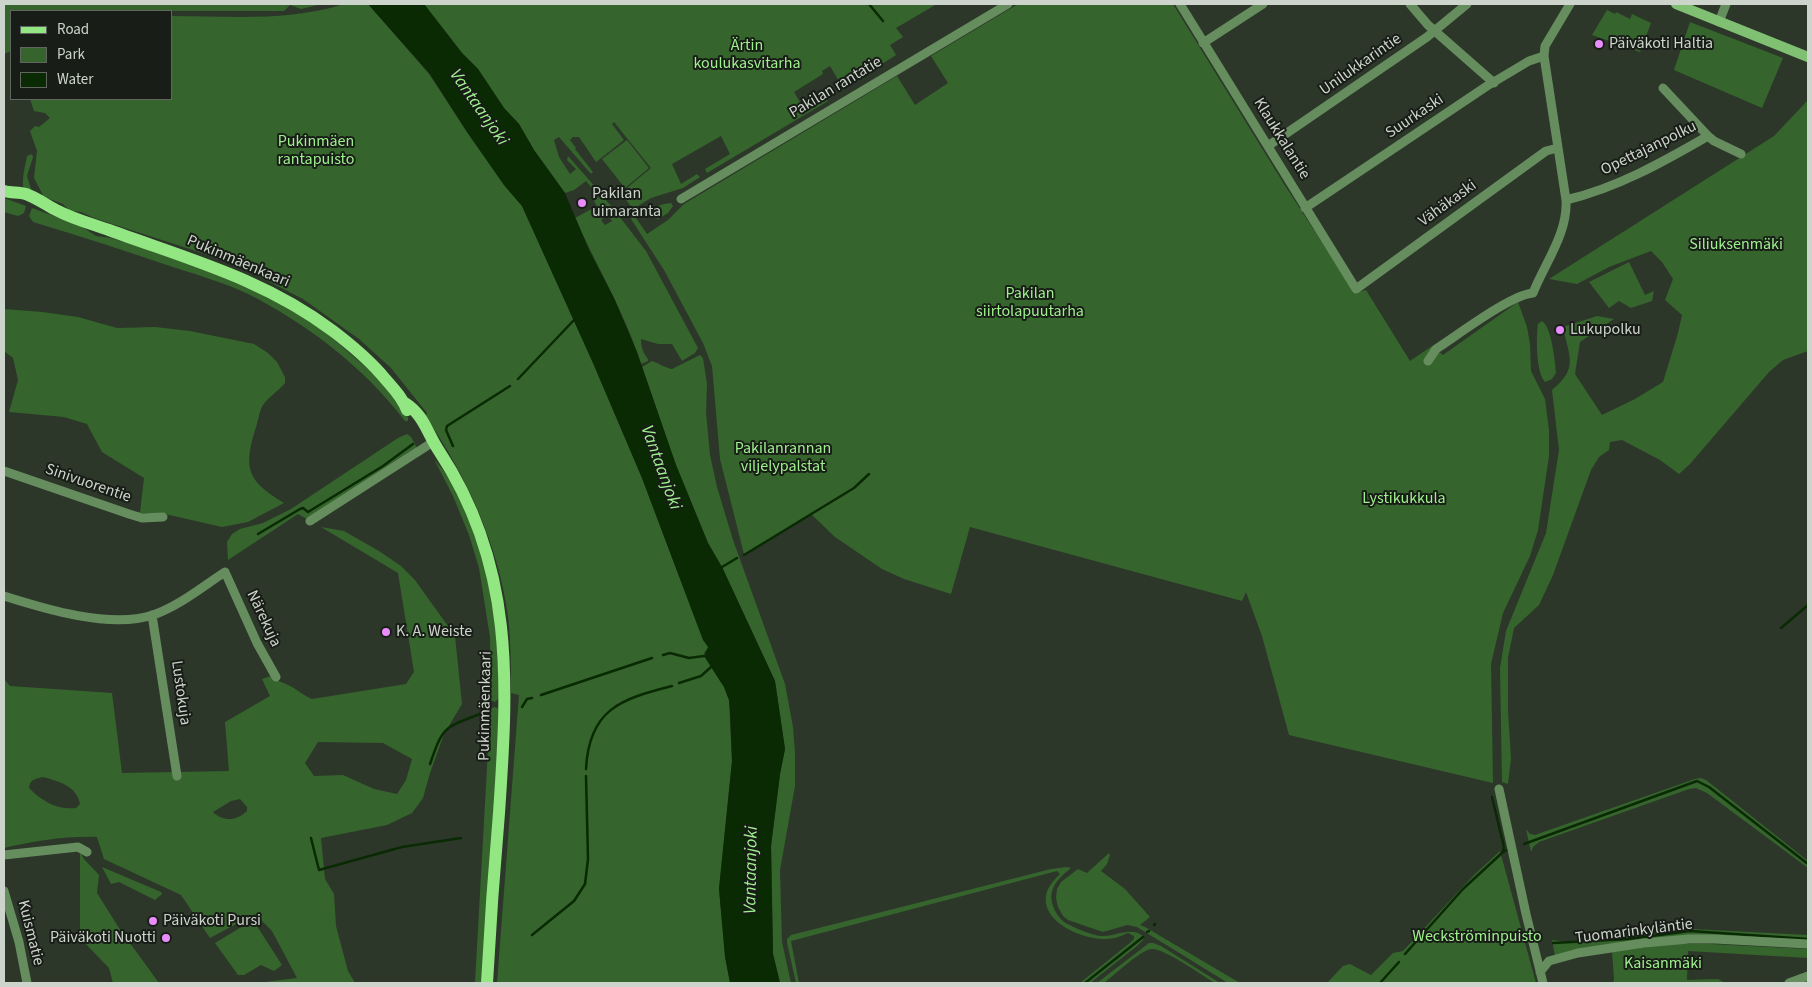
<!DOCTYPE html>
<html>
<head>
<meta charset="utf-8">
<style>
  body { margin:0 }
  #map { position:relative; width:1812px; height:987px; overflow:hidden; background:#2c372a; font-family:"Source Sans 3",sans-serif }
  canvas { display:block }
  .frame { position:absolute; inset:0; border:5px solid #cdd4cb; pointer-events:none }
  .legend { position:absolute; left:10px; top:10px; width:162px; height:90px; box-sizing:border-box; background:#181d17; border:1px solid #60665f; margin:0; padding:6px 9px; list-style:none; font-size:15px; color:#cdd4cb }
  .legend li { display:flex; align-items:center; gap:10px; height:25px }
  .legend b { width:25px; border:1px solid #60665f }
</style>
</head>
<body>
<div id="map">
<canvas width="1812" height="987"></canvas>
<div class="frame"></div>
<ul class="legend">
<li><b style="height:6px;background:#93e783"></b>Road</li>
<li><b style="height:14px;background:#35652c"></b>Park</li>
<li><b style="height:14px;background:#092a03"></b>Water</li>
</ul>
</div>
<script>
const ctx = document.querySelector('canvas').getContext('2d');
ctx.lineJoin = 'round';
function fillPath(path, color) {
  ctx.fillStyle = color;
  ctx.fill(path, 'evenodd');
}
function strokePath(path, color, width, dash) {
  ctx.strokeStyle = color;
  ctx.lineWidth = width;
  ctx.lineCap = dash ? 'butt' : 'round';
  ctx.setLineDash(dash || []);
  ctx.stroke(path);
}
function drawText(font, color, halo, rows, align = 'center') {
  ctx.font = font + ' "Source Sans 3",sans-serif';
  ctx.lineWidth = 4;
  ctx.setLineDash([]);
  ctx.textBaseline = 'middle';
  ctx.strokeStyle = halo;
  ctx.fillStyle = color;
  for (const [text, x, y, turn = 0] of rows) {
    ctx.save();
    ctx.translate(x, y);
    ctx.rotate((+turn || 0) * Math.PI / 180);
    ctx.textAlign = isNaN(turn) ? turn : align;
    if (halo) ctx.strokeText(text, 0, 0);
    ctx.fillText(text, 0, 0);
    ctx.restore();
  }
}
fillPath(new Path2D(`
  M6 4H322L301 9 290 5 284 11H11V51L4 54V5Z
  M344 4H368L429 74 467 132 504 185 522 206 593 363 642 478 699 629 709 647 704 653 711 667 724 687 729 700 732 761 719 889 725 955 730 983H497L519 695 511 693C511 667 511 642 508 616 498 544 467 476 425 416L427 413 391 368 359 339 303 299 246 270 205 254 94 218 81 212 70 211 63 204 44 197 34 178 37 151 30 131 35 126 39 127 50 118 45 113 34 111 30 99H171V16C229 16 288 22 344 4Z
  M424 4 440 5 937 4 896 28 903 37 890 45 896 55 893 57 843 88 830 66 822 71 823 74 794 92 805 111 826 98 828 101 707 173 705 169 730 154 721 136 672 164 681 184 697 174 700 177 683 188 651 198 633 209 621 193 651 168 614 122 612 124 624 140 596 162 579 137H573L570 140 576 148 575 149 593 172 591 174 559 137 554 140 559 157 570 174 576 169 567 160 568 156 598 190 597 194 586 181 574 190 565 193 534 150 519 124 504 108 478 69 462 53Z
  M1018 4H1173L1284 184 1355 293 1366 290 1410 361 1432 346 1443 355 1518 302 1527 327 1530 344 1531 371 1545 399 1549 430V456L1538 530 1530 556 1503 613 1491 664 1493 783 1289 735 1262 636 1246 592 1242 601 970 527 951 594 904 579 882 569 835 537 811 514 744 554 720 459 712 366 703 343 664 270 631 219 634 215 647 234 668 220 684 204 897 76 915 105 948 83 931 56Z
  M1607 10 1615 14 1616 12 1630 19 1632 14 1651 23 1640 52 1592 35Z
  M1690 22 1783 58 1762 108 1674 70Z
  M1808 100V351L1783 360 1769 372 1690 464 1679 474 1660 460 1622 440 1610 442 1609 450 1599 457 1591 470 1553 575 1539 605 1514 628 1508 658V711L1511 759 1508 784 1502 782 1500 668 1506 631 1546 533 1559 450 1552 390C1579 368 1569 357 1563 327L1597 316 1614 319 1580 342 1575 374 1602 415 1635 399 1663 382 1678 333 1682 315 1665 300 1673 279 1662 262 1651 251 1609 267 1577 284 1549 279 1774 136Z
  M627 140 649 168 625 188 602 159Z
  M32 154 33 157 27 176 31 189 24 191C21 179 25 168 27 156Z
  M601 195 615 210 601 220 605 225 612 221 610 218 619 216 646 251 698 348 695 353 682 361 672 344H658L641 339C641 347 643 353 648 359V361L641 364C625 313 597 267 575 218L597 206 594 201Z
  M4 198 26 206 24 213 18 216 4 212Z
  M671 203 673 206 668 213 658 219 653 217 652 212C656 205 663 204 671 203Z
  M32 208 81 226 96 236 111 238 179 259 217 273 283 304 323 330 376 376 408 417V421H405C366 370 315 330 258 299 232 285 201 276 173 267 126 251 80 236 33 222L29 216Z
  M1629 262 1645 295 1654 291 1652 301 1631 308 1619 301 1609 308 1589 282Z
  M4 309 42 312 78 317 117 328 155 327 190 331 254 344 268 353 277 362 285 377V383C279 391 269 396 263 405 259 411 258 423 255 430 243 470 248 481 284 503L248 522 222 527 165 514 140 513 144 478 102 452 87 424 64 417 9 412 18 380 13 358 4 351Z
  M1542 321C1552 328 1555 361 1556 373L1552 379 1545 382C1536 372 1536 338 1538 324Z
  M700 355 703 358 707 384 706 412 710 455 717 487 733 540 785 684 793 727 795 753V786L780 870 782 942 791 983H780L773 954 771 846 780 774 785 749 775 681 722 567 708 543 676 465 642 367 652 361C659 363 665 368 672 369Z
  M407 434 411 437 417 448 307 519 298 514 228 560 227 542 232 534 240 529 263 523 291 509 398 438Z
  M434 459 447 475 462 501 486 568 497 636 499 698 495 702 491 700 490 637 479 568 469 535 453 496Z
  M321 527 344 531 379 551 401 566 415 580 455 636 462 704 444 734 430 773 423 798 412 813 387 825 321 838 325 879 334 894 336 926 348 971 355 983H257L297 978 272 931 255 914 210 938 181 895 104 859 97 837C65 836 35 841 4 848V679L10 686 112 693 122 773 229 771 225 722 270 696 262 679 271 676C280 683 281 681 290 686 298 690 304 696 312 699L406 684 414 672 398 573ZM318 742 383 743 412 759 406 780 397 794 374 789 343 775 314 776 305 763ZM43 777C58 781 77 786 80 804L76 808C56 810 42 801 29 788 30 779 35 779 43 777ZM240 799 247 807V811C237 821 223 822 213 812L231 801Z
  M494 707 498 708V749L482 983H475L490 714 491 709Z
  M1701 778 1706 780 1808 861V868L1707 793 1696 788 1689 789 1539 842 1533 847 1531 852 1526 829 1530 834 1535 835 1695 779Z
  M1500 851 1536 983H1327L1343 966 1350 964 1371 975 1393 953 1403 951 1473 876Z
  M80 852 84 859 99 875 97 893 119 928 159 983H113L109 968 80 938Z
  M1109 853 1110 855 1107 864 1101 871 1125 889 1150 917 1140 925 1145 927 1240 983H1228L1137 927 1127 925 1103 932 1068 920 1063 916 1058 907 1056 898 1057 889 1061 882 1078 869 1087 873Z
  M102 867 161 892 162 894 155 900 119 882 111 884Z
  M1067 867 1071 868C1059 878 1047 888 1053 906 1055 912 1059 918 1064 922 1072 927 1095 937 1104 936 1118 936 1131 926 1144 937L1143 940 1137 946 1090 983H1080L1131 942 1134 939V936L1128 933C1121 936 1114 939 1106 939 1082 940 1035 920 1048 889 1051 883 1056 878 1060 874L1057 871 791 941 799 983H796L787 943V939L791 935 1051 869Z
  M253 920 282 965 274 971 261 965 244 975H238L215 943Z
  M1691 929 1808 935V941L1702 935 1555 956 1552 940 1568 942Z
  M1149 943H1153L1161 946 1220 983H1215C1203 976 1163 947 1151 949 1141 950 1113 976 1104 983H1097Z
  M1667 944H1710L1808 949V958L1688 951 1687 980 1718 979 1725 983H1613L1614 979 1612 952Z`), '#35652c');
fillPath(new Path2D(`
  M368 4H424L462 53 478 69 504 108 519 124 534 150 565 193 590 252 614 298 637 352 676 465 708 543 722 567 775 681 785 749 780 774 771 846 773 954 780 983H730L725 957 719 889 732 761 730 711 729 700 724 687 704 656 708 647 703 640 642 478 593 363 522 206 504 185 467 132 430 74Z`), '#092a03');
strokePath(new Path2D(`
  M869 4 883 21
  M518 379 574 320
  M453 446 446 430 447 426 510 386
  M258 534 300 509 303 508 308 512 383 466 413 444
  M744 555 854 488 869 474
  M722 567 737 558
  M1781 628 1808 605
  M663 655 670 653 689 658 704 656
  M679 683 701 676 711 667
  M541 695 652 658
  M522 707 527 699 532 698
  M430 764C443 727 443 728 480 714
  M586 769C589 709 621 699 672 686
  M1492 797 1504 847 1503 851
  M311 838 319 870 402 847 461 838
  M1524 844 1697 781 1709 787 1808 864
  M1154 925 1155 924
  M1147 932 1149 931
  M532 935 574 901 585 884 588 859 586 776
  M1553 943 1628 939 1690 931 1808 939
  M1405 954 1463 889 1503 852 1509 849
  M1085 983 1143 937
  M1380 983 1399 962`), '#092a03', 2.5);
strokePath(new Path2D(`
  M1180 4 1356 289 1546 151 1558 148
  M1410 4 1428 25 1494 83
  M1719 22 1726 4
  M1203 43 1263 4
  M1663 88 1708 136
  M1268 146 1427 37 1467 4
  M681 199 1008 4
  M1566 200C1617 188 1663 162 1708 136L1714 141 1741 154
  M1305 208 1487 86 1529 61 1544 56
  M1428 361 1436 349C1458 335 1510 295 1533 293 1545 263 1568 233 1566 200L1544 56 1545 46 1570 4
  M4 471 129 514 142 518 163 517
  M310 521 433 442
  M4 596C45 609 110 629 153 615 179 606 202 587 225 572L257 643 276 677
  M152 615 177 776
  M1499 789 1526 914 1543 983
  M4 855 78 847 87 852
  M4 891 19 942 27 983
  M1540 972 1549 961 1578 953 1644 943 1689 939H1715L1808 944
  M1789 983 1808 976`), '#668d5e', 9);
strokePath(new Path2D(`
  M1676 4 1808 57`), '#80c073', 10);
strokePath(new Path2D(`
  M4 191C11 193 19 192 26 194 37 198 46 205 56 210 73 219 92 224 109 230 188 259 264 279 333 331 350 344 366 357 381 374 390 385 402 396 407 410
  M405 403C424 415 427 433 439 451 515 566 508 682 499 813 494 870 490 927 487 983`), '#93e783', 12);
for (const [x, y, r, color] of [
  [1599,44,5,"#e98dfd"],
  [582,203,5,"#e98dfd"],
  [1560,330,5,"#e98dfd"],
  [386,632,5,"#e98dfd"],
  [153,921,5,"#e98dfd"],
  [166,938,5,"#e98dfd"]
]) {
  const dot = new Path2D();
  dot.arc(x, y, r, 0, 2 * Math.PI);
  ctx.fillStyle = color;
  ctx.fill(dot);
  strokePath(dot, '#181d17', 2);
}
drawText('16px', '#cdd4cb', '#181d17', [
  ["Päiväkoti Haltia",1609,44],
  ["Pakilan",592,194],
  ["uimaranta",592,212],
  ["Lukupolku",1570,330],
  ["K. A. Weiste",396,632],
  ["Päiväkoti Pursi",163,921],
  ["Päiväkoti Nuotti",156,938,"right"]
], 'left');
drawText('16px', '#9ff18e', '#181d17', [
  ["Ärtin",747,46],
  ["koulukasvitarha",747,64],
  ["Pukinmäen",316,142],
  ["rantapuisto",316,160],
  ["Siliuksenmäki",1736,245],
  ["Pakilan",1030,294],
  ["siirtolapuutarha",1030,312],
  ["Pakilanrannan",783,449],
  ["viljelypalstat",783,467],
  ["Lystikukkula",1404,499],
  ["Weckströminpuisto",1477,937],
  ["Kaisanmäki",1663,964]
]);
drawText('16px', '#cdd4cb', '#181d17', [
  ["Unilukkarintie",1361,65,-35],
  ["Pakilan rantatie",836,88,-31],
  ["Suurkaski",1415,117,-34],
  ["Klaukkalantie",1281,139,58],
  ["Opettajanpolku",1649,149,-26],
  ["Vähäkaski",1448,204,-36],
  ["Pukinmäenkaari",238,262,23],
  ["Sinivuorentie",88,484,19],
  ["Närekuja",263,619,65],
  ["Lustokuja",180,693,82],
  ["Pukinmäenkaari",486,706,-89],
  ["Tuomarinkyläntie",1634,932,-7],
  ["Kuismatie",30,933,76]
]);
drawText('italic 18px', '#9ff18e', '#181d17', [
  ["Vantaanjoki",478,108,55],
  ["Vantaanjoki",660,468,70],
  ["Vantaanjoki",752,870,-89]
]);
</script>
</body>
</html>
